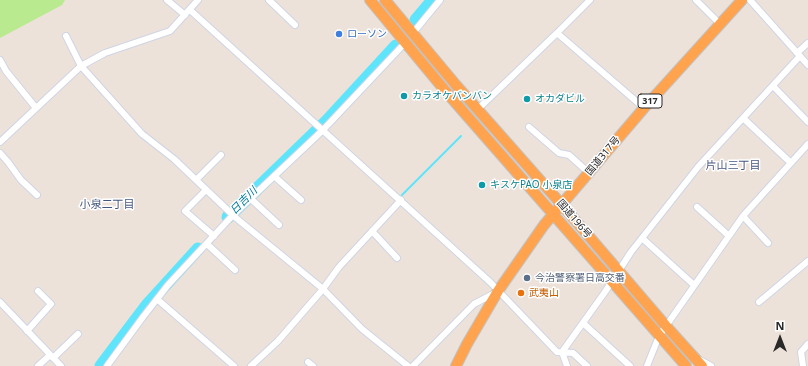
<!DOCTYPE html>
<html>
<head>
<meta charset="utf-8">
<style>
  body { margin:0 }
  #map { position:relative; width:808px; height:366px; overflow:hidden; background:#ede2d9; font-family:"Noto Sans",sans-serif }
  canvas { display:block }
  .north { position:absolute; left:760px; top:318px; width:40px; height:40px; -webkit-text-stroke:3px #fff; paint-order:stroke; rotate:0deg; font-size:11px; font-weight:700; line-height:16px; text-align:center; color:#292929 }
  .north::after { content:''; display:block; margin:auto; width:14px; height:18px; background:#292929; clip-path:polygon(50% 0,100% 100%,50% 72%,0 100%) }
</style>
</head>
<body>
<div id="map">
<canvas width="808" height="366"></canvas>
<div class="north">N</div>
</div>
<script>
const ctx = document.querySelector('canvas').getContext('2d');
ctx.lineJoin = 'round';
function fillPath(path, color) {
  ctx.fillStyle = color;
  ctx.fill(path, 'evenodd');
}
function strokePath(path, color, width, dash) {
  ctx.strokeStyle = color;
  ctx.lineWidth = width;
  ctx.lineCap = dash ? 'butt' : 'round';
  ctx.setLineDash(dash || []);
  ctx.stroke(path);
}
function drawText(font, color, halo, rows, align = 'center') {
  ctx.font = font + ' "Noto Sans","Noto Sans JP",sans-serif';
  ctx.lineWidth = 3;
  ctx.setLineDash([]);
  ctx.textBaseline = 'middle';
  ctx.strokeStyle = halo;
  ctx.fillStyle = color;
  for (const [text, x, y, turn = 0] of rows) {
    ctx.save();
    ctx.translate(x, y);
    ctx.rotate((+turn || 0) * Math.PI / 180);
    ctx.textAlign = isNaN(turn) ? turn : align;
    if (halo) ctx.strokeText(text, 0, 0);
    ctx.fillText(text, 0, 0);
    ctx.restore();
  }
}
fillPath(new Path2D(`
  M0 0H65L62 5 0 38Z`), '#b9ea8f');
strokePath(new Path2D(`
  M402 195 461 136`), '#5fe5fb', 2);
strokePath(new Path2D(`
  M416 20 433 0
  M228 217 327 121 396 46
  M101 366 148 304 198 249`), '#5fe5fb', 13);
const minor = new Path2D(`
  M167 0 185 15
  M269 0 295 25
  M590 0 557 33 644 108
  M696 0 720 24
  M750 0 808 65
  M190 10 490 282 557 352 573 353 587 366
  M413 33 440 0
  M66 36 81 66 142 134 174 159 236 218 323 289 362 329 408 366
  M797 53 808 43
  M0 60 6 71 36 108
  M773 86 808 122
  M477 110 557 33
  M743 118 791 163
  M529 127 559 153 569 155 589 173
  M0 142 81 66 105 53 170 31 198 0
  M0 153 8 162 21 180 37 195
  M274 176 301 200
  M196 180 221 155
  M206 190 185 211 214 236
  M251 199 279 225
  M697 207 729 236
  M743 216 768 243
  M372 231 397 258
  M642 238 694 285
  M207 244 235 270
  M157 299 234 366
  M0 302 61 366
  M759 302 808 261
  M583 323 630 366
  M27 331 51 304 38 291
  M53 358 78 334
  M700 360 711 366
  M308 362 313 366
  M38 366 50 355
  M107 366 143 317 168 285 233 215 323 130 405 43
  M251 366 278 341 323 289 339 267 401 200
  M413 366 474 304 497 292
  M567 366 562 352 605 292 631 252 698 167 800 56
  M647 366 659 336 743 216 808 144
  M803 366 801 352 808 344`);
const trunk = new Path2D(`
  M370 0 447 93 686 366
  M385 0 456 85 562 205 666 326 702 366
  M456 366 467 344 498 291 544 225 644 108 742 0`);
strokePath(minor, '#ced5e4', 8);
strokePath(trunk, '#c3c3c3', 12);
strokePath(minor, '#fff', 6);
strokePath(trunk, '#ffa34f', 10);
for (const [x, y, r, color] of [
  [339,34,4,"#3f7fe0"],
  [404,96,4,"#0f9aa8"],
  [527,99,4,"#0f9aa8"],
  [482,185,4,"#0f9aa8"],
  [527,278,4,"#5c6f8a"],
  [521,293,4,"#e8710a"]
]) {
  const dot = new Path2D();
  dot.arc(x, y, r, 0, 2 * Math.PI);
  ctx.fillStyle = color;
  ctx.fill(dot);
  strokePath(dot, '#fff', 1.5);
}
for (const [x, y, w] of [
  [650,101,24]
]) {
  const box = new Path2D();
  box.roundRect(x - w / 2, y - 7, w, 14, 3);
  ctx.fillStyle = '#fff';
  ctx.fill(box);
  strokePath(box, '#292929', 1);
}
drawText('bold 9px', '#292929', null, [
  ["317",650,101]
]);
drawText('10px', '#366cbe', '#fff', [
  ["ローソン",347,34]
], 'left');
drawText('10px', '#0d838f', '#fff', [
  ["カラオケバンバン",412,96],
  ["オカダビル",535,99],
  ["キスケPAO 小泉店",490,185]
], 'left');
drawText('10px', '#292929', '#fff', [
  ["国道317号",603,156,-50],
  ["国道196号",574,219,49]
]);
drawText('10px', '#4e5e75', '#fff', [
  ["今治警察署日高交番",535,278]
], 'left');
drawText('10px', '#c56008', '#fff', [
  ["武夷山",529,293]
], 'left');
drawText('11px', '#45567e', '#fff', [
  ["片山三丁目",733,166],
  ["小泉二丁目",107,205]
]);
drawText('italic 11px', '#017b9f', '#fff', [
  ["日吉川",244,201,-45]
]);
</script>
</body>
</html>
